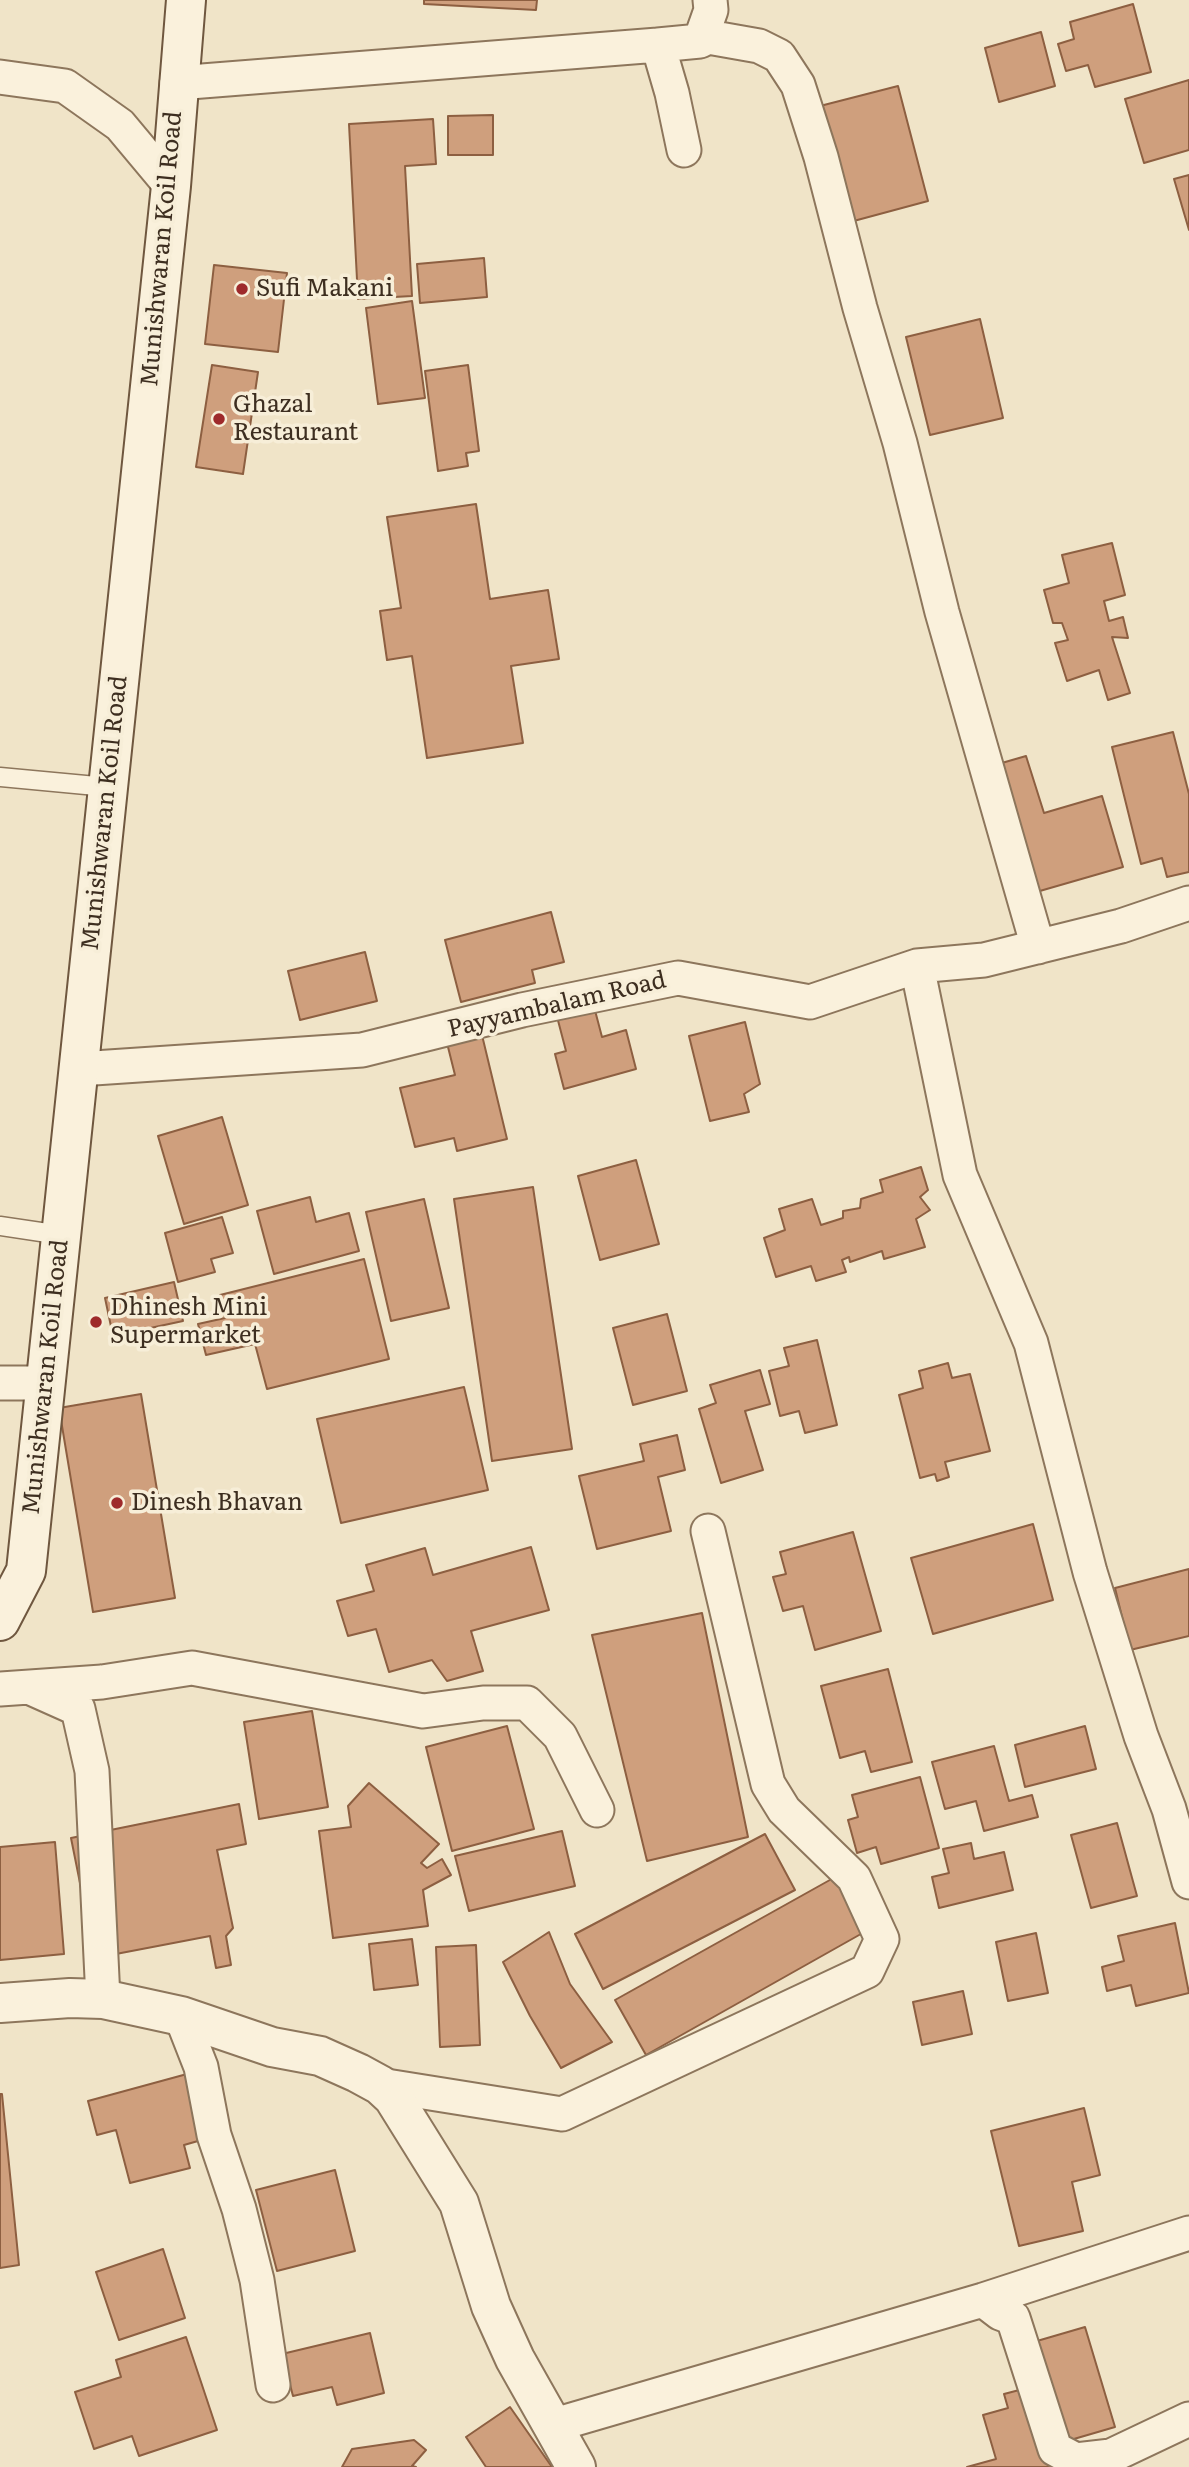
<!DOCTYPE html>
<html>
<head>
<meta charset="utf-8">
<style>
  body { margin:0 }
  canvas { display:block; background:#f0e4c8 }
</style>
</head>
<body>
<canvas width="1189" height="2467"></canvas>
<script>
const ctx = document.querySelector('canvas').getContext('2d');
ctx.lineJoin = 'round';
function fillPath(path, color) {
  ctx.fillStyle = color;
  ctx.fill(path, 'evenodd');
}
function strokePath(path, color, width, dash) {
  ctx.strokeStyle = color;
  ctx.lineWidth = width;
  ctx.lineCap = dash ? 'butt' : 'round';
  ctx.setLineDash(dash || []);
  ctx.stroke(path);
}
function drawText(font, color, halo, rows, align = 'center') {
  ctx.font = font + ' Literata,serif';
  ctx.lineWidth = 7;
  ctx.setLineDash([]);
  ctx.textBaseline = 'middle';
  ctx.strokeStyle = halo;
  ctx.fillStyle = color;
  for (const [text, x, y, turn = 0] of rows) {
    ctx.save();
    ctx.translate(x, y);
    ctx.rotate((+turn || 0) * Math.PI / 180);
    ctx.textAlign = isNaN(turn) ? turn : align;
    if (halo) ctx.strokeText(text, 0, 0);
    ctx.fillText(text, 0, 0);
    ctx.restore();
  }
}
const building = new Path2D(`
  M424 0H537L536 10 424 4Z
  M1133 4 1151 72 1095 87 1088 65 1066 71 1058 44 1074 39 1070 22Z
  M1041 32 1055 86 999 102 985 48Z
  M1189 80V150L1144 163 1125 99Z
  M898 86 928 201 850 222 820 106Z
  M493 115V155H448V116Z
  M433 119 436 164 405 166 412 296 358 299 349 124Z
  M1189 175V230L1174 179Z
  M484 258 487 297 420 303 417 264Z
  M214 265 287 273 278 352 205 344Z
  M412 301 425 398 378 404 366 308Z
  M980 319 1003 418 930 435 906 337Z
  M212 365 258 372 243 474 196 467Z
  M468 365 479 451 466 453 468 466 438 471 425 371Z
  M476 504 490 599 548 590 559 659 511 666 523 743 427 758 412 656 387 660 380 611 401 608 387 517Z
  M1112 543 1125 595 1104 601 1109 621 1123 617 1128 638 1112 637 1130 693 1108 700 1099 670 1067 681 1055 643 1068 640 1062 623H1053L1044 590 1069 583 1062 555Z
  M1173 732 1189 794V872L1167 877 1162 858 1141 864 1112 747Z
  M1026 756 1044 813 1102 796 1123 867 1019 897 981 769Z
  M551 912 564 962 532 970 535 983 461 1002 445 940Z
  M365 952 377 1001 300 1020 288 971Z
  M592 999 602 1037 626 1030 636 1069 564 1089 555 1054 566 1051 555 1009Z
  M745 1022 760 1084 744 1094 749 1112 710 1121 689 1036Z
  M481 1031 507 1139 457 1151 454 1138 415 1147 400 1088 455 1075 446 1039Z
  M222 1117 248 1205 184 1224 158 1136Z
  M636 1160 659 1244 600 1260 578 1176Z
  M921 1167 928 1190 920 1197 930 1210 916 1219 925 1247 884 1259 882 1251 850 1262 849 1257 842 1260 846 1272 816 1281 811 1266 776 1277 764 1238 785 1230 779 1209 812 1199 821 1225 843 1218V1211L860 1208 861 1199 883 1192 880 1180Z
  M533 1187 572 1449 492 1461 454 1199Z
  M310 1197 316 1222 349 1213 359 1251 274 1274 257 1211Z
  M424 1199 449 1308 391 1321 366 1212Z
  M222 1217 233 1253 211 1259 215 1272 178 1282 165 1233Z
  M364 1259 389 1359 267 1389 255 1344 206 1355 198 1324 225 1318 220 1295Z
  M174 1282 183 1321 113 1336 105 1298Z
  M667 1314 687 1391 633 1405 613 1328Z
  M817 1340 837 1425 805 1433 799 1411 780 1416 769 1371 789 1366 784 1348Z
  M948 1363 952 1378 970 1374 990 1451 945 1462 949 1477 937 1481 935 1474 920 1478 899 1395 923 1388 919 1371Z
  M760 1370 770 1404 745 1411 763 1470 721 1483 699 1409 716 1403 710 1385Z
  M464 1387 488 1490 341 1523 317 1419Z
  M141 1394 175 1598 93 1612 59 1408Z
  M677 1435 685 1470 658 1477 671 1531 597 1549 579 1476 644 1461 640 1444Z
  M1033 1524 1053 1600 933 1634 911 1558Z
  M853 1532 881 1631 815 1650 803 1606 783 1611 773 1577 786 1574 780 1552Z
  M531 1547 549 1610 471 1631 483 1671 447 1681 432 1660 389 1672 376 1629 348 1636 337 1601 374 1591 366 1565 425 1548 433 1575Z
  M1189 1569V1636L1130 1650 1115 1588Z
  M702 1613 748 1837 647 1861 592 1635Z
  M888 1669 912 1762 871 1772 865 1751 840 1758 821 1686Z
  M312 1711 328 1807 259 1819 244 1722Z
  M507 1726 534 1829 452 1851 426 1747Z
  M1085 1726 1096 1769 1025 1787 1015 1745Z
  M994 1746 1009 1801 1032 1795 1038 1817 984 1831 976 1801 945 1809 932 1762Z
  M920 1777 939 1848 881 1864 876 1847 857 1853 848 1820 858 1817 852 1795Z
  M369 1783 439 1844 421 1863 427 1868 442 1859 451 1875 423 1890 428 1926 333 1938 319 1831 351 1827 348 1806Z
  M239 1804 246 1844 217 1850 233 1928 226 1936 231 1965 216 1968 210 1936 95 1958 71 1838Z
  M1117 1823 1137 1896 1091 1908 1071 1835Z
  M562 1831 575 1886 469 1911 455 1856Z
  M765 1834 795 1890 603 1989 575 1934Z
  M55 1842 64 1954 0 1960V1847Z
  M971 1843 974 1859 1004 1852 1013 1890 939 1908 932 1877 949 1873 943 1849Z
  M837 1876 868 1930 646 2055 615 2000Z
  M1175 1923 1189 1993 1136 2006 1131 1985 1107 1991 1102 1967 1124 1961 1118 1936Z
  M549 1932 570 1984 612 2042 561 2068 530 2016 503 1962Z
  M1036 1933 1048 1993 1008 2001 996 1942Z
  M412 1939 418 1985 374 1990 369 1944Z
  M476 1945 480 2045 440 2047 436 1947Z
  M963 1991 972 2034 922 2045 913 2002Z
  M187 2074 205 2139 184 2145 190 2168 130 2183 116 2130 97 2135 88 2101Z
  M0 2094H2L19 2265 0 2268Z
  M1084 2108 1100 2175 1072 2182 1083 2231 1019 2246 991 2131Z
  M335 2170 355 2251 277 2271 256 2190Z
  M163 2249 185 2318 119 2340 96 2272Z
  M1085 2327 1115 2427 1067 2441 1037 2341Z
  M370 2333 384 2393 337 2405 332 2387 293 2396 282 2354Z
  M186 2337 217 2430 139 2456 132 2436 94 2449 75 2392 121 2377 116 2360Z
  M1027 2388 1049 2467H967L996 2459 983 2415 1008 2408 1004 2394Z
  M510 2407 552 2467H486L466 2437Z
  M414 2440 426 2450 412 2466 416 2467H342L352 2449Z`);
fillPath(building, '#cf9f7d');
strokePath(building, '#8d5f41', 2);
const service = new Path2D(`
  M0 777 107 787
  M0 1226 61 1235`);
const minor = new Path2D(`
  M700 41 708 37 759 46 779 56 798 85 821 157 860 308 900 443 942 612 1038 947
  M0 77 65 86 120 125 171 186
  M177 83 658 45
  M684 150 672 93 658 45 700 41 711 10 710 0
  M917 966 960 1175 1031 1343 1090 1572 1141 1736 1169 1809 1189 1882
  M79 1069 362 1050 522 1010 678 978 810 1002 917 966 984 960 1121 926 1189 903
  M0 1383H46
  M31 1688 78 1709 92 1771 103 1999
  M0 1689 102 1682 192 1668 423 1711 483 1703H527L560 1736 597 1810
  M181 2016 201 2067 214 2135 239 2209 257 2280 273 2385
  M380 2085 562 2114 867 1971 882 1939 854 1878 784 1810 768 1784 708 1531
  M983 2300 1000 2313 1013 2318 1055 2449 1076 2460 1111 2456 1189 2419
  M551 2426 983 2300 1189 2233`);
const tertiary = new Path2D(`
  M0 2003 70 1998 103 1999 181 2016 272 2047 320 2056 358 2073 380 2085 393 2097 459 2203 491 2306 515 2359 576 2467`);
const secondary = new Path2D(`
  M0 1621 26 1571 171 186 186 0`);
strokePath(service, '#8d765c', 21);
strokePath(minor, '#8d765c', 37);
strokePath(tertiary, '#8d765c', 42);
strokePath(secondary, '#6f573f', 42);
strokePath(service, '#faf1dc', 18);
strokePath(minor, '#faf1dc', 33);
strokePath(tertiary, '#faf1dc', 38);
strokePath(secondary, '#faf1dc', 38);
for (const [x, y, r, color] of [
  [242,289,7,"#9e2a2b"],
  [219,419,7,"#9e2a2b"],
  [96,1322,7,"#9e2a2b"],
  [117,1503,7,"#9e2a2b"]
]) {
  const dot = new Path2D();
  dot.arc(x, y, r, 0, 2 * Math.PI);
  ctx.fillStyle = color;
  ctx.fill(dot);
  strokePath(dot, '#f7eed8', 2.5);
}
drawText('24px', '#3d2e20', '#f7eed8', [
  ["Munishwaran Koil Road",162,249,-85],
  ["Munishwaran Koil Road",105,813,-84],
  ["Payyambalam Road",557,1005,-13],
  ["Munishwaran Koil Road",46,1377,-84]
]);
drawText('24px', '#3d2e20', '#f7eed8', [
  ["Sufi Makani",256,289],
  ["Ghazal",233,405],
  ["Restaurant",233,433],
  ["Dhinesh Mini",110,1308],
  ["Supermarket",110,1336],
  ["Dinesh Bhavan",131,1503]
], 'left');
</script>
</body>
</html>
